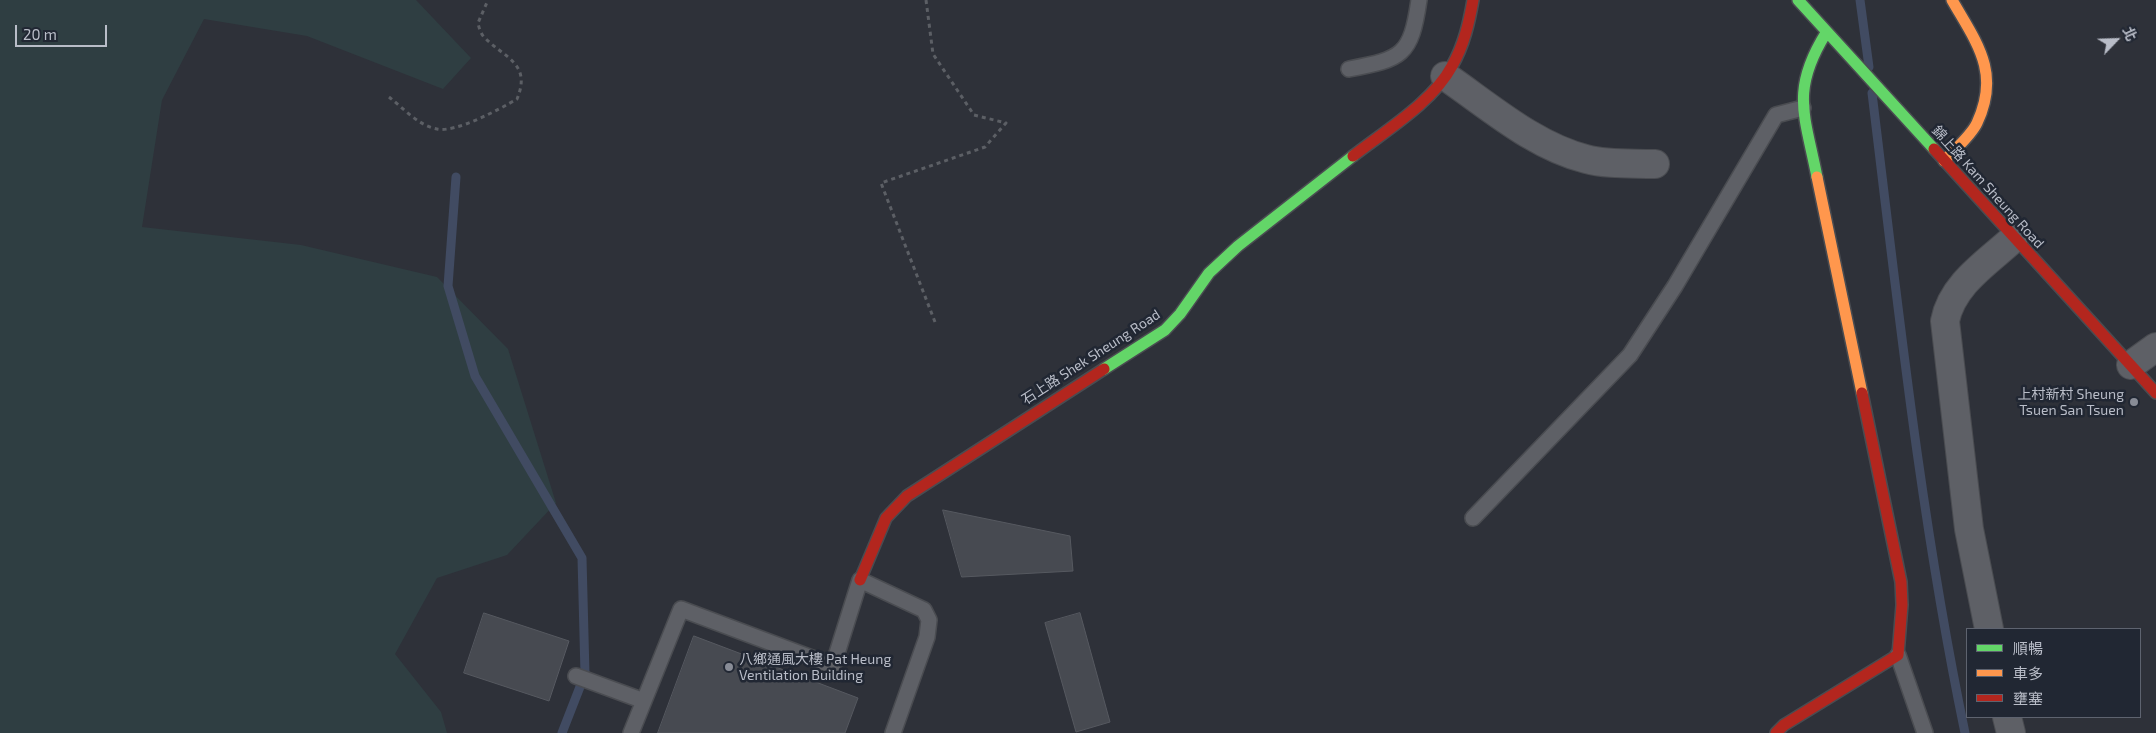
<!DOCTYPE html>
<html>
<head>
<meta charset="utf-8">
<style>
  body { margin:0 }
  #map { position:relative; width:2156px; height:733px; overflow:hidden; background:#2e3139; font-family:"Exo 2","Noto Sans TC",sans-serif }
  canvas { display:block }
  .legend { position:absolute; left:1966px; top:628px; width:175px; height:90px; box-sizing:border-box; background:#212733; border:1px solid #5e636f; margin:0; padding:6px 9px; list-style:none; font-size:15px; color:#b9bdc8 }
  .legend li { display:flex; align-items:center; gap:10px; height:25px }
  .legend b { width:25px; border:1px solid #5e636f }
  .north { position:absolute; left:2091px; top:15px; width:50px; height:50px; -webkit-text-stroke:4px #212733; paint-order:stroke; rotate:66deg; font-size:14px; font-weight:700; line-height:20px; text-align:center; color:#b9bdc8 }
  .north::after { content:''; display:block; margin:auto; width:18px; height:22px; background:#b9bdc8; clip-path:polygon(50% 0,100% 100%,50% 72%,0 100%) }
  .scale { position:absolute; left:15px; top:25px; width:92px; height:22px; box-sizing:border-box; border:2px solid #b9bdc8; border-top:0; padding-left:6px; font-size:15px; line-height:18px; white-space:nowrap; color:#b9bdc8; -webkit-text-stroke:4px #212733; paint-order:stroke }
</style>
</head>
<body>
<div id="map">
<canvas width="2156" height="733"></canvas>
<ul class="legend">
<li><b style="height:6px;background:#63d668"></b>順暢</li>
<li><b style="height:6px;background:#ff974d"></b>車多</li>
<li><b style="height:6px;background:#b3261e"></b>壅塞</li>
</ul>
<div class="north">北</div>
<div class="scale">20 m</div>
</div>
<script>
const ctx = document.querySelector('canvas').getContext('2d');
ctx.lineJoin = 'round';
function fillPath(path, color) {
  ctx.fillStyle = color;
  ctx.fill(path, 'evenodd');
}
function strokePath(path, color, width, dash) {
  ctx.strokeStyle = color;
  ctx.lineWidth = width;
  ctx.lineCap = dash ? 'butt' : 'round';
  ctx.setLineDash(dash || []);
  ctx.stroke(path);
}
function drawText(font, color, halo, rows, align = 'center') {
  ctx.font = font + ' "Exo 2","Noto Sans TC",sans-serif';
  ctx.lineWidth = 5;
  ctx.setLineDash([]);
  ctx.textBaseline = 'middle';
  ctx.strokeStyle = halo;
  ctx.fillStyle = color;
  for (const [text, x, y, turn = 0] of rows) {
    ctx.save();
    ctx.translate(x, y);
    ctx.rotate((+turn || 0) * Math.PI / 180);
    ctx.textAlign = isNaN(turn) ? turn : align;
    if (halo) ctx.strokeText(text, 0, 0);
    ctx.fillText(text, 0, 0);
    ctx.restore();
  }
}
fillPath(new Path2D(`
  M0 0H416L471 58 443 89 307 36 204 19 162 100 142 227 301 245 437 277 508 349 556 503 507 555 437 578 395 654 441 712 447 733H0Z`), '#2f3e42');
strokePath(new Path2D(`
  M1860 0 1869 67
  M1872 93C1898 306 1921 522 1965 733
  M456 177 448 286 475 376 582 558 585 674 562 733`), '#414b62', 9);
const building = new Path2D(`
  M943 510 1070 536 1073 571 962 577Z
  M484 613 569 641 549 701 464 673Z
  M1080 613 1110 722 1076 732 1045 623Z
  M694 636 858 698 845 733H658Z`);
fillPath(building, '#474a51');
strokePath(building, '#565960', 1);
const lane = new Path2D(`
  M1349 69C1402 59 1411 56 1419 0
  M1473 518 1630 355 1675 286 1776 115 1803 108
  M1898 655 1925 733
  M576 676 644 701
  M631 733 681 609 833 666 860 580 924 610 929 620 927 637 893 733`);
const street = new Path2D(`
  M1445 76C1489 106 1534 146 1586 159 1608 165 1632 163 1655 164
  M2131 365 2156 347
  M1989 629 1969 529 1945 321C1952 284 1988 262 2014 238
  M2007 717 2011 733`);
const fast = new Path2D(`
  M1798 0 1934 149
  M1817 177C1805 115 1790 91 1826 33
  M1104 369 1165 330 1180 314 1209 273 1238 246 1353 156`);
const slow = new Path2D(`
  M1944 161C1954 150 1971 136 1977 123 2001 72 1976 42 1952 0
  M1817 177 1862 393`);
const jam = new Path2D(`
  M1934 149 2156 393
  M1353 156C1385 131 1433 102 1452 66 1464 45 1469 23 1473 0
  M860 580 886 518 907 496 1104 369
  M1776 733 1784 725 1898 655 1902 605 1901 582 1862 393`);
strokePath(lane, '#4a4c51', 18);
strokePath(street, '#4a4c51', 30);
strokePath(fast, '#4a4c51', 14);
strokePath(slow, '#4a4c51', 14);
strokePath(jam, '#4a4c51', 14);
strokePath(new Path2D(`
  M926 0 933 54 974 115 1006 123 985 147 881 183 935 322
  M389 97C403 108 419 126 437 129 456 133 500 109 517 99 532 63 504 58 484 37 481 34 479 28 478 23L488 0`), '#5c5f65', 3, [4, 4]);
strokePath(lane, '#5e6066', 15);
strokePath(street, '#5e6066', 28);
strokePath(fast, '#63d668', 11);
strokePath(slow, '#ff974d', 11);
strokePath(jam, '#b3261e', 11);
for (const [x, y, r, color] of [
  [2134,402,5,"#888c96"],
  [729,667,5,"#888c96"]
]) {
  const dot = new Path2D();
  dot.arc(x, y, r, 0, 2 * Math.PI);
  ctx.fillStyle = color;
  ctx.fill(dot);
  strokePath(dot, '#212733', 2);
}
drawText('14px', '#b9bdc8', '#212733', [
  ["錦上路 Kam Sheung Road",1988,187,48],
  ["石上路 Shek Sheung Road",1091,357,-33]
]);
drawText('14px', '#b9bdc8', '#212733', [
  ["上村新村 Sheung",2124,394],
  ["Tsuen San Tsuen",2124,410],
  ["八鄉通風大樓 Pat Heung",739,659,"left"],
  ["Ventilation Building",739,675,"left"]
], 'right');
</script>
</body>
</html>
